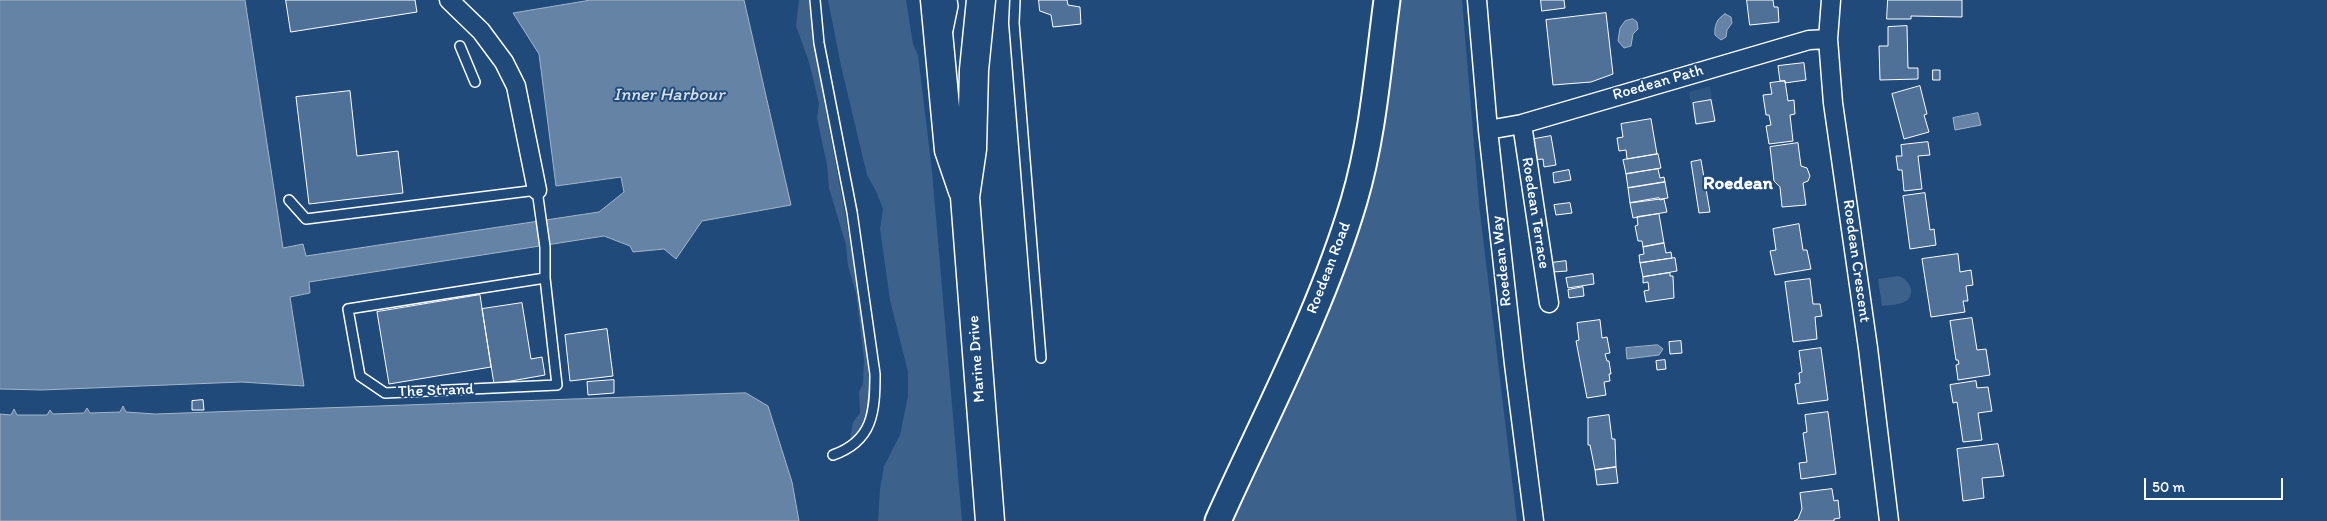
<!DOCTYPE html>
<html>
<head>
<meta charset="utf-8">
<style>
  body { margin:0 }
  #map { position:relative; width:2327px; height:521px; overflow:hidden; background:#1f4a7a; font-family:Itim,sans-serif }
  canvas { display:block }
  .scale { position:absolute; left:2144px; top:478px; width:139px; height:22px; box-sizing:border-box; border:2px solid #fff; border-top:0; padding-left:6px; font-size:15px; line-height:18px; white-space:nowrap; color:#fff; -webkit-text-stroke:4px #1f4a7a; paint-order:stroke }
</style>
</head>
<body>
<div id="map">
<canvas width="2327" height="521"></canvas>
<div class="scale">50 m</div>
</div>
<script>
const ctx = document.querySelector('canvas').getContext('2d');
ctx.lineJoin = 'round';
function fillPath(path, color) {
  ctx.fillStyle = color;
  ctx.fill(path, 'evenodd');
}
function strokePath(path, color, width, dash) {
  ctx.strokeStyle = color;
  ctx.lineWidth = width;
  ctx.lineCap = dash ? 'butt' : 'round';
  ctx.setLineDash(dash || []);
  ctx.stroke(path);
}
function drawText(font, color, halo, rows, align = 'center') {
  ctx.font = font + ' Itim,sans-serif';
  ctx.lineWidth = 4;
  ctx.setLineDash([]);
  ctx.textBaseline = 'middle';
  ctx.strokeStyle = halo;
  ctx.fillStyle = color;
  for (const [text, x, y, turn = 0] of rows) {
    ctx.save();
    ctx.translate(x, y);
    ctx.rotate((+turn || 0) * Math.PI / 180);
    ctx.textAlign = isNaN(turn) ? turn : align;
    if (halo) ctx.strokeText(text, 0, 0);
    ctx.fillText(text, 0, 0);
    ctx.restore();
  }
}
fillPath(new Path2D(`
  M1710 86 1716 122 1695 125 1689 92Z`), '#2e5683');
fillPath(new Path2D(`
  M799 0H809C819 95 843 189 857 284 862 316 869 349 869 382 870 398 869 433 850 439L853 422 860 413 859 392 863 384 864 359 856 293 848 266 846 245 829 188 827 165 817 118 819 104 809 62 796 26Z
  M828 0H906L913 44 918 55 932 171 962 521H878L880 489 884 466 900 435 908 396V372L890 300 880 229 883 209 876 191 867 175 841 66Z
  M1397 0H1462L1479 204 1517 521H1228L1301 360Z
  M1898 276C1909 279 1917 293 1906 301 1900 305 1889 305 1882 306L1878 279Z`), '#3c618b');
const water = new Path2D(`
  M0 0H245L283 248 303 244 306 256 599 212 624 192 621 177 556 186 539 54 513 13 591 0H744L791 205 702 221 676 259 664 249 633 252 630 246 604 236 309 282 310 293 290 297 304 386 241 382 42 390 0 389Z
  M1725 14 1731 17 1732 23 1727 30 1726 37 1721 40 1715 35C1714 26 1717 18 1725 14Z
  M1633 19 1637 22 1638 29 1633 34 1631 46 1624 48 1618 41 1620 28 1625 21Z
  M1978 113 1981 125 1955 130 1953 118Z
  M1658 345 1663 349 1659 355 1627 359 1626 348Z
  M746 393 768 406 792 482 799 521H0V414L11 415 14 409 17 415H47L50 410 53 414 84 413 87 408 90 413 120 412 123 406 126 412 155 414Z`);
fillPath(water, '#6583a4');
strokePath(water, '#a3b5c8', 1);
const building = new Path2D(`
  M286 0H415L417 12 291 32Z
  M1039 0H1067L1068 5 1080 7 1081 24 1053 27 1051 15 1040 11Z
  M1541 0H1564L1565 8 1542 11Z
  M1747 0H1773L1774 7H1778L1779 22 1750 25Z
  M1888 0H1962V17L1911 16V19H1887Z
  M1606 13 1613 74 1591 82 1553 85 1546 20Z
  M1907 26 1908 68H1918V79L1880 80 1879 46H1888V27Z
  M1804 63 1806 80 1785 83V81H1780L1778 66Z
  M1933 70H1940V80H1933Z
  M1785 81 1788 101 1794 100 1795 114 1790 115 1793 141 1769 144 1766 126 1771 125 1769 115H1766L1763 95 1772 94 1770 83Z
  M1920 86 1927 114 1924 115 1929 132 1904 139 1892 94Z
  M350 91 357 156 398 151 403 193 309 204 296 97Z
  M1711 100 1715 121 1696 124 1693 103Z
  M1651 119 1657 154 1627 159 1626 150 1619 151 1617 138 1623 137 1621 124Z
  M1551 136 1556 165 1544 167 1543 159 1532 160 1529 140Z
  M1928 142 1930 155 1918 156 1922 189 1904 191 1902 170H1898L1896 156H1902L1901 145Z
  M1798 143 1801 166 1807 168 1810 176 1808 181 1803 183 1806 205 1782 207 1780 187 1774 181 1770 147Z
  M1658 154 1661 168 1626 174 1623 160Z
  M1701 160 1710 212 1699 213 1691 162Z
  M1658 169 1660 178 1664 177 1665 182 1628 188 1626 174Z
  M1569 170 1571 180 1554 183 1553 173Z
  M1665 182 1668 198 1630 203 1628 188Z
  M1925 193 1930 230 1934 229 1936 245 1910 249 1903 196Z
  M1659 198 1660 200 1664 199 1667 212 1633 218 1630 203Z
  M1570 203 1572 213 1556 215 1554 205Z
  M1659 214 1664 243 1643 247 1642 241H1638L1635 226 1638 225 1637 217Z
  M1799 224 1803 250H1807L1811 269 1775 275 1770 251 1776 250 1773 229Z
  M1664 243 1666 253 1671 252 1672 258 1640 263 1639 255 1644 254 1643 247Z
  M1958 254 1960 272 1971 270 1973 285 1966 286 1968 301H1963L1965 312 1931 317 1922 259Z
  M1675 258 1677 271 1643 277 1640 263Z
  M1566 261 1567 271 1553 272 1551 263Z
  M1670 273V276H1673L1674 298 1646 302 1644 291 1649 290 1648 282 1643 283V277Z
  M1593 274 1594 284 1568 288 1566 278Z
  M1810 279 1813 304H1820L1822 316 1815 317 1817 339 1793 342 1785 282Z
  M1583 287 1584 296 1569 298 1568 290Z
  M480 295 491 367 389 384 377 312Z
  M522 303 531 359 542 357 545 375 494 384 482 309Z
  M1972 318 1977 350 1986 349 1990 375 1958 380 1956 365 1959 364 1958 360H1956L1950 321Z
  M1600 320 1602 338 1607 337 1610 353 1605 354 1607 361H1609L1611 374H1609L1610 381 1604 382 1606 395 1587 398 1576 341 1579 340 1577 323Z
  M607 329 613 376 570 381 565 335Z
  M1681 341 1682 353 1670 354 1669 342Z
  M1821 348 1828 400 1798 404 1795 384 1800 383 1799 373 1802 372 1799 351Z
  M1665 360 1666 369 1657 370 1656 361Z
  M614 380V393L588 395 587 382Z
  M1976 381 1977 388 1988 387 1992 411 1978 413 1982 440 1963 442 1957 402 1953 403 1950 385Z
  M203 400 204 410H192V401Z
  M1828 412 1836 474 1801 479 1799 463 1807 462 1803 433 1807 432 1805 415Z
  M1609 415 1612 439H1615L1616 467 1595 470 1590 445H1588V418Z
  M1998 444 2004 476 1982 478 1984 498 1963 501 1957 449Z
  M1616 467 1618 483 1597 485 1595 470Z
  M1832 489 1834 501 1838 500 1840 518 1834 519V521H1794L1798 519 1802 509 1800 493Z`);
fillPath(building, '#507197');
strokePath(building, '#fff', 1);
const service = new Path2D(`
  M815 0 819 43 852 212 875 374C875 412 873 441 833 455
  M1015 0 1014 23 1041 358
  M948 30 953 6 952 0
  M460 46 475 82
  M289 200 306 219 537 190 545 247V278L557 385 385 393 360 376 348 309 545 278`);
const minor = new Path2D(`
  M449 0 481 31 504 62 516 86 537 190
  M1477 0 1488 130 1514 364 1534 521
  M1831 0 1828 39 1833 103 1868 348 1889 521
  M1522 124 1549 303
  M1488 130 1522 124 1809 40 1828 39`);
const secondary = new Path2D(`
  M1218 521C1265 416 1321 312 1354 201 1373 137 1378 67 1387 0`);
const primary = new Path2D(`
  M935 0 949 150 963 191
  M981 0 974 70 972 149 965 197 990 521`);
strokePath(service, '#fff', 12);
strokePath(minor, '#fff', 21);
strokePath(secondary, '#fff', 29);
strokePath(primary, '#fff', 31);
strokePath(service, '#1f4a7a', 9);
strokePath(minor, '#1f4a7a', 18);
strokePath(secondary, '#1f4a7a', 25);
strokePath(primary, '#1f4a7a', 28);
drawText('16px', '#fff', '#1f4a7a', [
  ["Roedean Path",1658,83,-16],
  ["Roedean Terrace",1535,213,81],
  ["Roedean Way",1502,261,-96],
  ["Roedean Crescent",1856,261,82],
  ["Roedean Road",1329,268,-69],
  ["Marine Drive",977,359,-94],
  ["The Strand",436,391,-2]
]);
drawText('italic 18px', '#d8e0e8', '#1f4a7a', [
  ["Inner Harbour",669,95]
]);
drawText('bold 19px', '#fff', '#1f4a7a', [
  ["Roedean",1738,184]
]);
</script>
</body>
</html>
